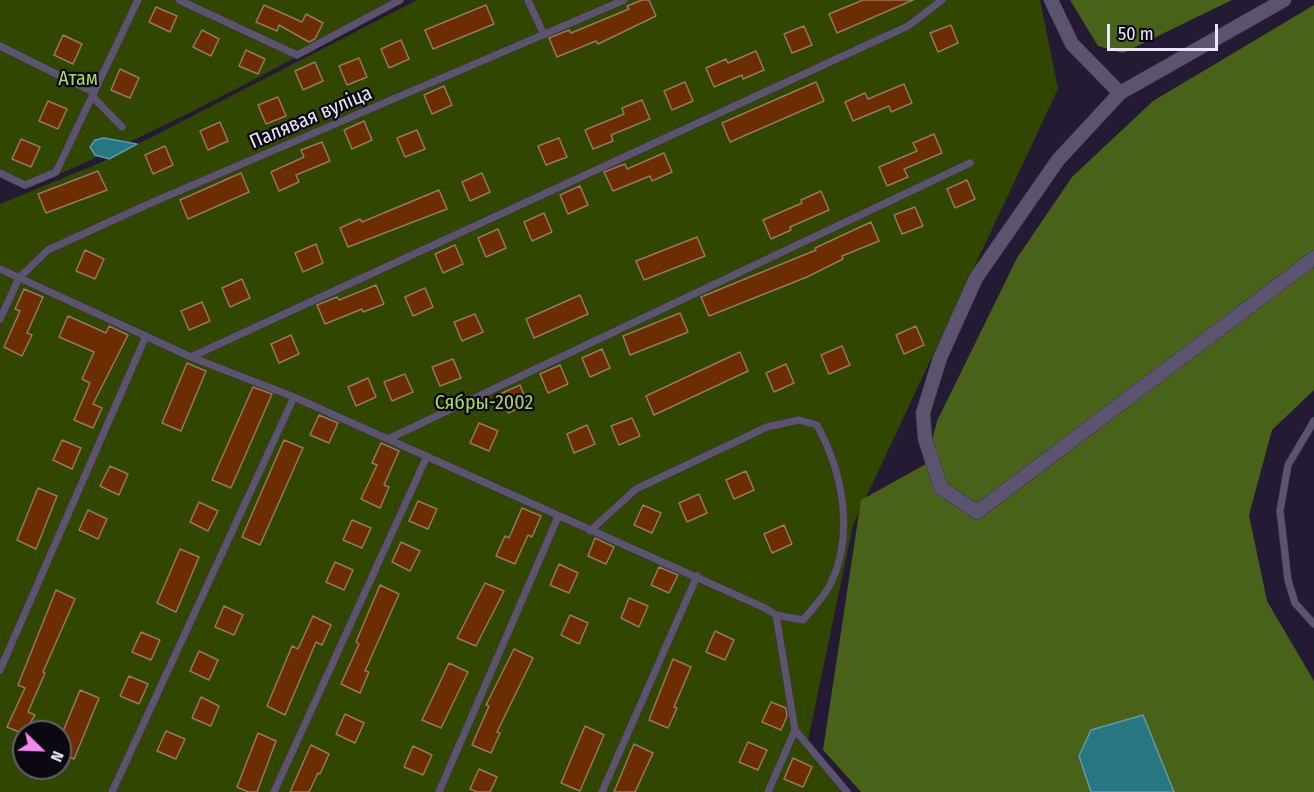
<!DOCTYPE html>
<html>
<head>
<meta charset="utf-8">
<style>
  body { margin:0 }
  #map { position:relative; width:1314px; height:792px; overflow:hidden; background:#241a33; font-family:"Fira Sans Condensed",sans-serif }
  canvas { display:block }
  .north { position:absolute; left:12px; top:720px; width:60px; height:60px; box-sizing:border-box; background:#0b0812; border:2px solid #65606e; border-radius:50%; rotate:113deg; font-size:16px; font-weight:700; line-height:24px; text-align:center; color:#ebe5f7 }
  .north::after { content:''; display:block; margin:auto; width:21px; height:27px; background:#f688ed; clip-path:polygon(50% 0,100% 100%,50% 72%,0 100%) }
  .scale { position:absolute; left:1107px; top:24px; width:111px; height:27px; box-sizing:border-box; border:3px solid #ebe5f7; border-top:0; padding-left:8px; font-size:18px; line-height:21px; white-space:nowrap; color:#ebe5f7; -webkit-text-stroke:4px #0b0812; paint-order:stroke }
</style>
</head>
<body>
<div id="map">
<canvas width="1314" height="792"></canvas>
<div class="north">N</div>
<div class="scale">50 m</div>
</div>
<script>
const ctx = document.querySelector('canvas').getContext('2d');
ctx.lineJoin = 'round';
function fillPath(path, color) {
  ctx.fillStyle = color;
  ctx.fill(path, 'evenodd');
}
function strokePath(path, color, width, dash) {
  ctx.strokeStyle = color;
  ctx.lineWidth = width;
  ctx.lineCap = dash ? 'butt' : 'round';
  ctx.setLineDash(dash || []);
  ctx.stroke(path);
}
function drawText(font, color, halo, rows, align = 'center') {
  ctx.font = font + ' "Fira Sans Condensed",sans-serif';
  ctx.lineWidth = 4.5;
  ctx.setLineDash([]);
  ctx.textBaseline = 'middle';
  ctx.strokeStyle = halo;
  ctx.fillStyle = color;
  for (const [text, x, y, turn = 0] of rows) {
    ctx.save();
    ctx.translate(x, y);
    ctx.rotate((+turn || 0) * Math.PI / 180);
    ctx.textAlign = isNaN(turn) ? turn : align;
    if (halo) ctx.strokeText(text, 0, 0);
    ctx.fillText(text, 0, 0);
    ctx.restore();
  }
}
fillPath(new Path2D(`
  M0 0H401C278 68 154 135 24 189L0 178Z
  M417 0H1040L1058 89 853 525 806 750 850 792H0V204L109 159ZM24 732H60V768H24Z`), '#304601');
fillPath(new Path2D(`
  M1070 0H1232L1123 53 1098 46Z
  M1314 5V390L1272 430 1249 515 1267 601 1314 681V792H861L823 750 861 500 926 464 937 421 1017 258 1072 177 1153 101Z`), '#486219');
const water = new Path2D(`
  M104 138 137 144 109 159 95 155 90 147 95 140Z
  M1143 715 1174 792H1091L1079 756 1091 730Z`);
fillPath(water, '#277782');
strokePath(water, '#6298a5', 1.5);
const building = new Path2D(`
  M642 0H649L656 16 598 44 596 41 557 57 549 38 569 30 571 33 629 9 627 6Z
  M863 0H913L837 33 829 14Z
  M264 5 302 22 306 14 323 23 315 39 309 42 279 25 277 31 256 22Z
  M486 5 494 24 433 49 425 30Z
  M156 7 177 16 170 32 149 22Z
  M951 25 958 43 938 52 930 33Z
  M804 26 812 45 792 53 784 34Z
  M202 30 219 39 211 56 193 47Z
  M63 35 82 44 73 64 54 55Z
  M401 40 409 59 389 68 381 49Z
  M246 50 265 59 258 74 239 66Z
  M756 51 764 70 743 79 742 75 714 87 706 68 726 59 728 63Z
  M359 58 367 77 347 85 339 66Z
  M315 62 323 81 303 90 295 71Z
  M120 69 139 78 130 98 111 90Z
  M685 82 693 101 672 110 664 91Z
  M816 82 824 101 730 142 722 123Z
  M904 84 912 103 891 112 889 106 853 121 845 102 865 93 868 99Z
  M444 86 452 105 432 114 424 95Z
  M278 97 286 116 266 124 258 105Z
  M642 100 650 119 611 135 613 141 593 149 585 130 624 114 622 108Z
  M48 101 67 109 58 129 39 121Z
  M364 121 372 140 352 149 344 130Z
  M220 122 228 141 208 150 200 131Z
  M417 130 425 149 405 157 397 138Z
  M934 134 942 153 904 169 908 177 887 186 879 167 917 151 913 143Z
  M559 138 567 157 546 165 538 146Z
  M21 139 40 147 31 167 12 159Z
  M322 142 330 161 296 175 299 182 279 191 271 172 304 157 301 150Z
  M165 146 173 165 153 174 145 155Z
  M664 153 672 172 652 181 650 176 613 191 604 172 625 164 627 169Z
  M98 171 107 190 46 213 38 194Z
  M241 173 249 192 188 219 180 200Z
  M482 173 490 192 470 201 462 182Z
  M967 180 975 199 955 208 947 189Z
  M580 186 588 205 568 214 560 195Z
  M439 190 447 209 348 247 340 228 360 219 362 222Z
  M821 191 829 210 790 227 791 230 771 239 763 220 802 203 801 200Z
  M915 207 923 226 902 234 894 215Z
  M544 213 552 232 532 241 524 222Z
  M871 222 879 241 842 256 843 259 807 277 709 316 701 297 816 250 815 248Z
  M498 229 506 248 486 257 478 238Z
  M697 237 705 256 644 280 636 261Z
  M316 244 323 263 303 272 295 253Z
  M455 245 463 264 443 273 435 254Z
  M85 250 104 259 95 279 76 271Z
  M242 279 250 298 230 307 222 288Z
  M376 285 384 304 363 312 362 309 325 324 317 305 337 297 339 300Z
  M425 288 433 307 413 316 405 297Z
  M24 289 43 297 27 333 32 335 22 356 4 347 20 311 15 309Z
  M580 295 588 314 534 338 526 319Z
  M202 302 210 321 189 330 181 311Z
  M680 313 688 332 630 355 623 336Z
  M475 314 483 332 462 341 454 322Z
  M68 316 106 333 109 326 128 335 93 404 102 408 93 428 74 420 90 383 82 379 94 352 59 337Z
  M916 326 924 345 904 354 896 335Z
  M291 335 299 354 279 363 271 344Z
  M842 346 850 365 829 374 821 355Z
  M602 349 610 368 590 377 582 358Z
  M740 352 748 371 654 415 646 396Z
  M453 359 461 378 440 386 432 367Z
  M187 363 206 371 181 431 162 423Z
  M786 364 794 383 774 392 766 373Z
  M560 365 568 384 548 393 540 374Z
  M405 374 413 392 392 401 384 382Z
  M368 378 376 397 356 406 348 387Z
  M520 385 528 404 508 413 500 394Z
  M253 387 272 394 231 488 212 480Z
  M319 415 338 423 329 443 310 435Z
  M632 418 640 436 619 445 611 426Z
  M479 423 498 431 489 451 470 443Z
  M587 425 595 444 574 453 567 434Z
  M62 440 81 448 72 469 53 460Z
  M284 440 303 448 260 545 242 537Z
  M381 443 399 451 384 485 389 487 380 508 361 499 377 465 372 463Z
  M110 466 128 474 119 495 100 486Z
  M746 471 754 490 734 499 726 480Z
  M38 488 57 496 36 549 17 540Z
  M699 494 707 513 687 522 679 503Z
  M418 501 437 509 428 529 409 521Z
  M199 502 218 511 208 531 190 522Z
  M643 505 661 513 652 533 634 525Z
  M522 508 541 516 532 537 528 535 515 564 496 556 505 536 509 538Z
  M88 510 107 519 98 539 79 530Z
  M352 520 371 528 362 548 343 540Z
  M784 525 792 544 772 553 764 534Z
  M595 538 614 547 606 564 588 556Z
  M401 542 420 551 410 571 392 562Z
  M180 549 199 557 176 612 157 603Z
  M335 562 353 570 344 590 326 582Z
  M559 564 578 573 569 593 550 585Z
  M659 567 678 575 669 593 651 585Z
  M485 583 504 591 476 646 457 638Z
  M380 585 399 594 365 671 369 672 360 693 341 684 359 644 356 642Z
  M56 590 75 599 43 672 45 673 28 712 35 715 24 734 7 727 25 688 18 685Z
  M629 598 648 606 639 627 621 618Z
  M224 606 243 615 234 635 215 627Z
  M570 615 588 623 579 644 561 635Z
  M313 616 331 625 322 645 316 642 285 715 267 706 292 646 298 649Z
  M715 631 734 640 725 660 706 652Z
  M141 632 160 640 151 660 132 652Z
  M514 649 533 658 497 732 500 733 491 753 472 745 489 706 486 705Z
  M199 651 218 660 209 680 190 671Z
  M673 659 691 667 674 707 677 708 668 728 649 720Z
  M449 663 468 672 441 728 422 720Z
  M129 676 148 684 139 704 120 696Z
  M80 690 99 698 74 759 60 753V739Z
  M201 697 219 706 211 726 192 718Z
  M771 702 786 708 787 716 781 730 762 722Z
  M345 714 364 723 355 743 336 734Z
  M585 726 604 735 580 791 561 783Z
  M166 731 185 739 176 759 157 751Z
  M258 733 276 741 257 792H248L237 787Z
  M748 742 767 750 758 770 739 762Z
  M634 744 653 753 635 792H614Z
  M311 745 329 754 320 774 318 773 309 792H290Z
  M413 746 432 755 423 775 404 767Z
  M793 758 812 767 803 787 784 779Z
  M479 769 497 777 490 792H477L470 789Z`);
fillPath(building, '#6c2e00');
strokePath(building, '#967765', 1.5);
const service = new Path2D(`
  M179 0 297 55 400 0
  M528 0 544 35
  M0 46 93 92 94 98 122 127
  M0 173 25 185 56 172 138 0
  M0 269 191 357 294 397 765 608 776 615 795 730 847 792
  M0 319 19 278 48 250 144 206 624 0
  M191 357 908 26 942 0
  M1314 421 1288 465 1280 511 1288 580 1295 603 1314 624
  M388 439 970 163
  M590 531 636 489 767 427 799 420 817 425C842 471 855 532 831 583 825 596 812 609 803 620L776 615
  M0 670 146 336
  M112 792 294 397
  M274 792 427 456
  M439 792 558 517
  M602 792 697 576
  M768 792 795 730`);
const minor = new Path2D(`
  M1051 0 1072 44 1120 93
  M1284 0 1120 93 1058 160 976 278 940 358 923 413 925 439 941 488 977 512 1314 258`);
strokePath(service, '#3e364b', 8);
strokePath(minor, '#3e364b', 15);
strokePath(service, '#5c536f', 7);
strokePath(minor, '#5c536f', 14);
drawText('20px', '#a9d75e', '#0b0812', [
  ["Атам",78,79],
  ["Сябры-2002",484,403]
]);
drawText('20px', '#ebe5f7', '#0b0812', [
  ["Палявая вуліца",311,118,-23]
]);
</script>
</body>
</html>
